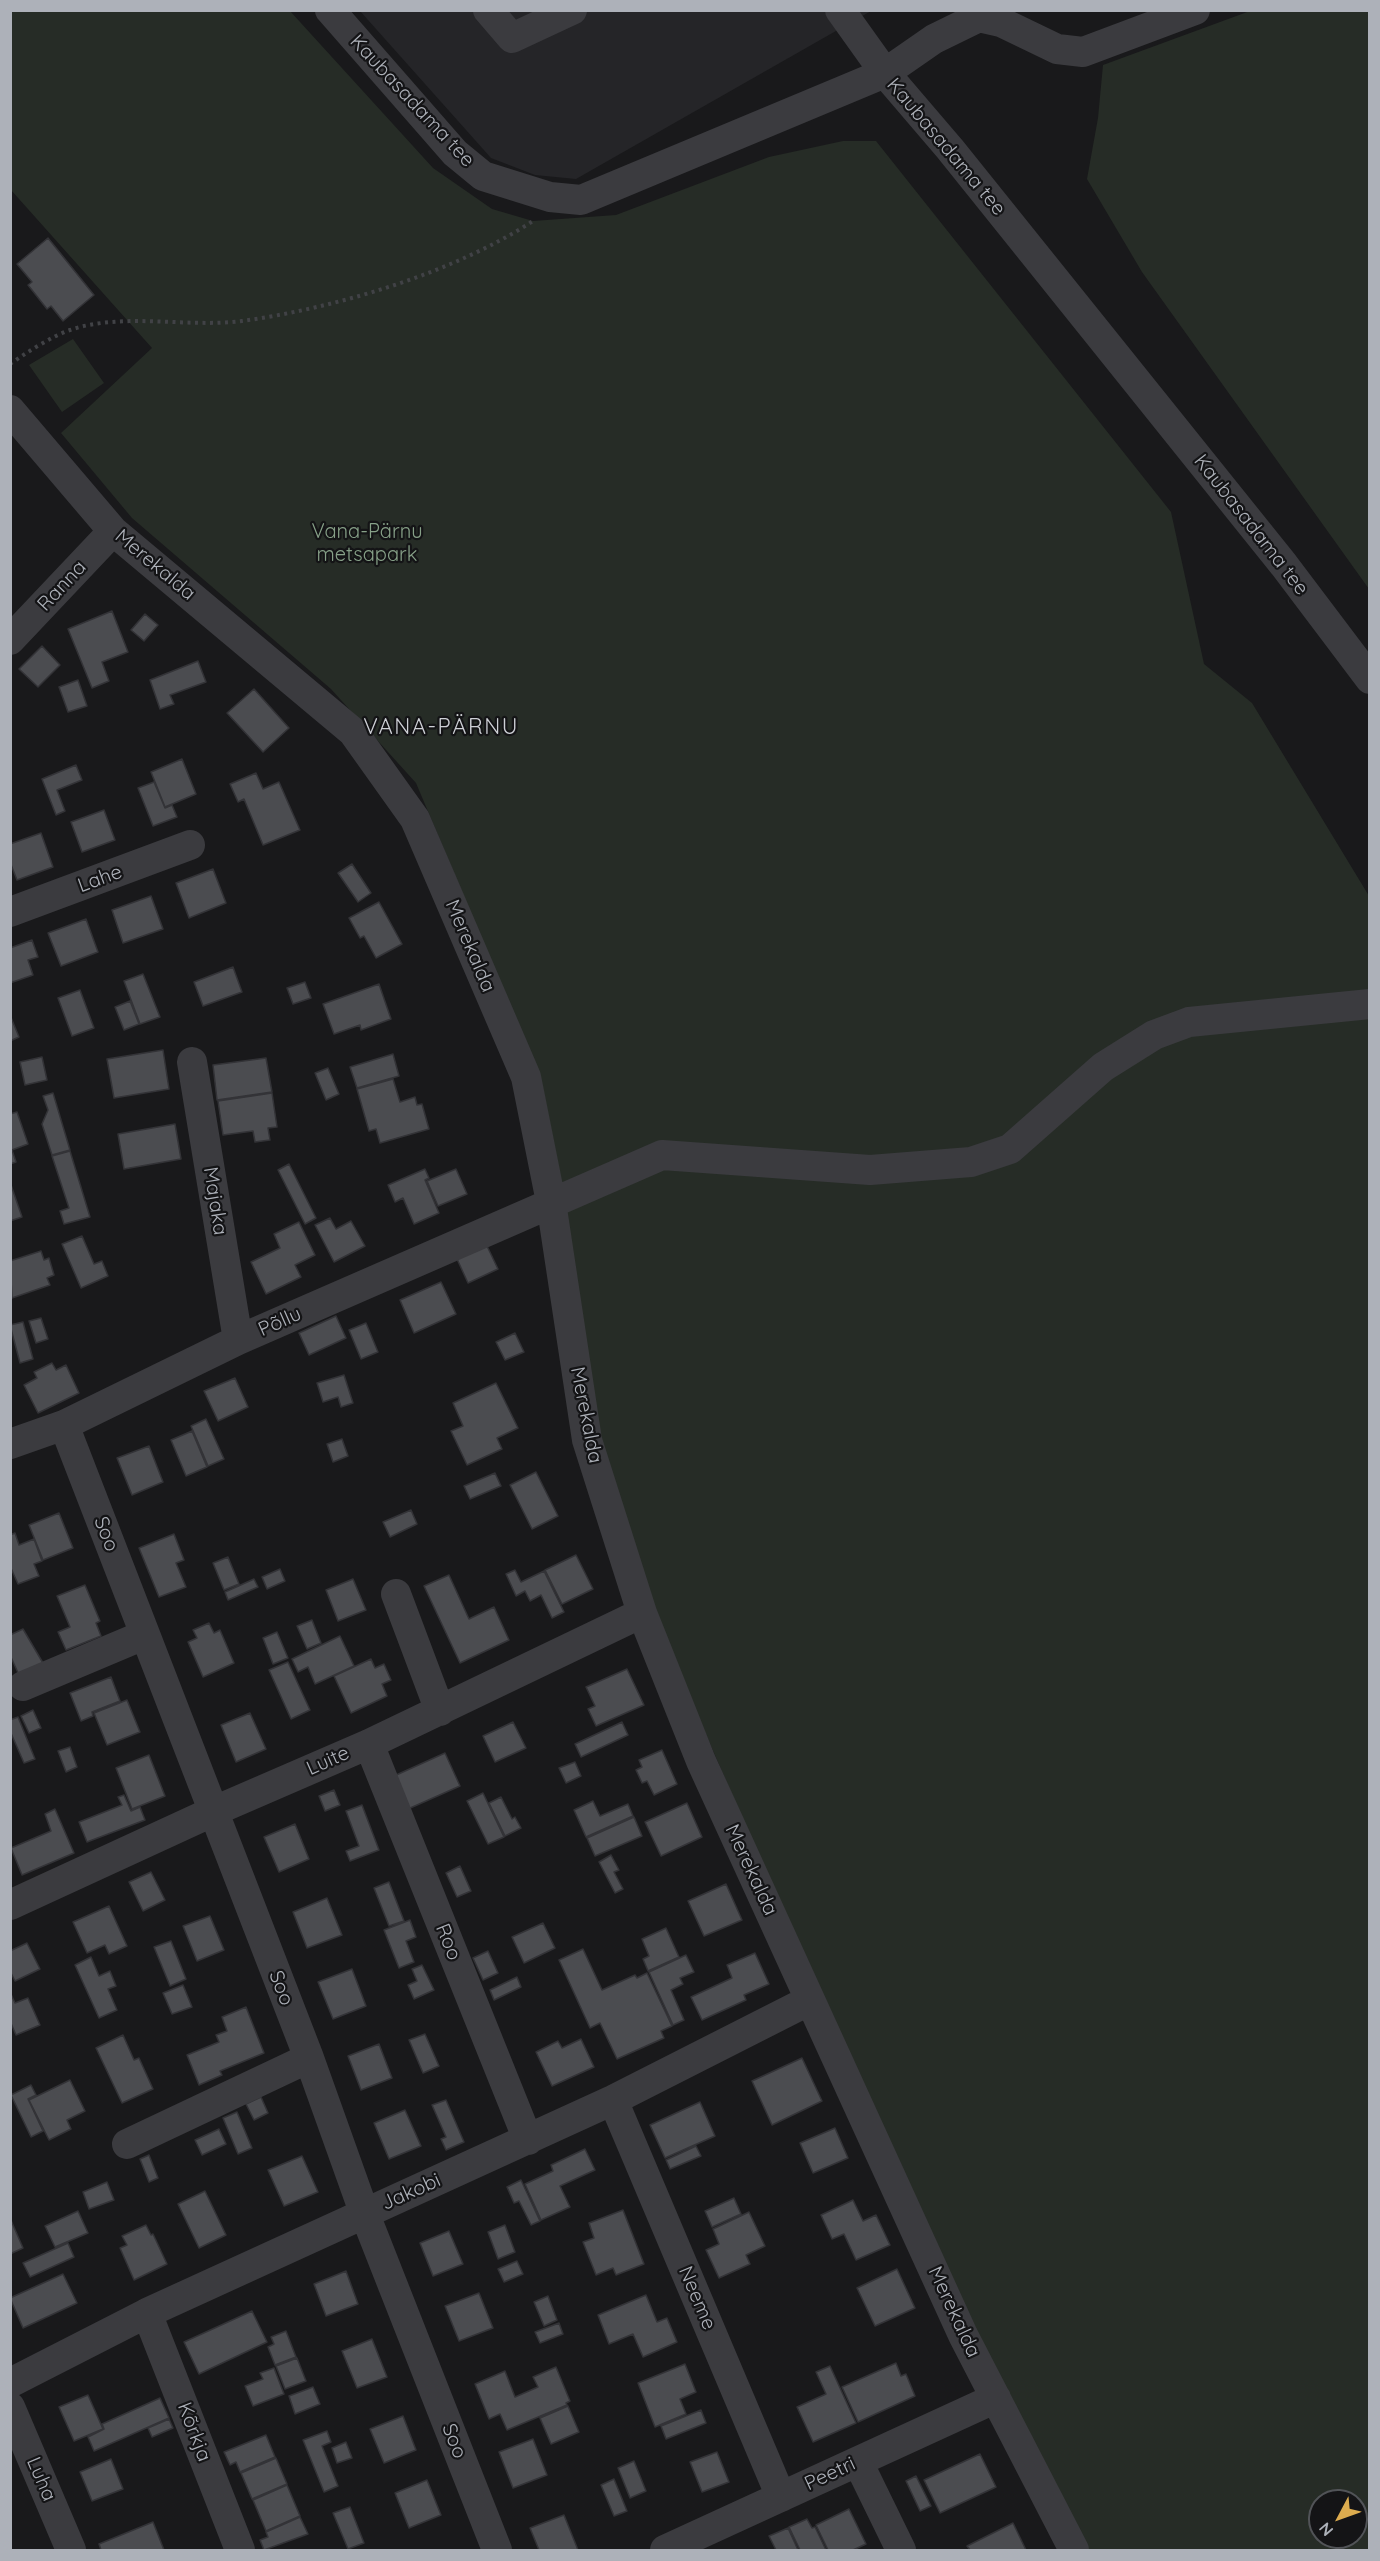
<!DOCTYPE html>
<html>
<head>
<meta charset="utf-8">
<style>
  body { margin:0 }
  #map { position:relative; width:1380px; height:2561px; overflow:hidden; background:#19191b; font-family:Quicksand,sans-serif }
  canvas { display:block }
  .frame { position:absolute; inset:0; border:12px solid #adb1b9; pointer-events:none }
  .north { position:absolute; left:1308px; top:2489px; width:60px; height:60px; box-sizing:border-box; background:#141416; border:2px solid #515357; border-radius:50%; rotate:229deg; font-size:16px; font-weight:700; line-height:24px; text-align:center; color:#adb1b9 }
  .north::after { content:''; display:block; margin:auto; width:21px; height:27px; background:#ddac4f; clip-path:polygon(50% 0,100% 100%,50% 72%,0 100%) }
</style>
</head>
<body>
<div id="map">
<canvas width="1380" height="2561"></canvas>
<div class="frame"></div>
<div class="north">N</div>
</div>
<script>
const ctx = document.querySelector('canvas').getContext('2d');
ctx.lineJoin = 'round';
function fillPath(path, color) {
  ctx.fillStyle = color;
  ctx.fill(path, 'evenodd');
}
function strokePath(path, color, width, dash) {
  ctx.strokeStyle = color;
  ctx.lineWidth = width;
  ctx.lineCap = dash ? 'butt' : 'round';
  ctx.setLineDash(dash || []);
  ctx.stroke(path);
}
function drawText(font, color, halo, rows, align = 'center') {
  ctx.font = font + ' Quicksand,sans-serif';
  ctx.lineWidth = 4.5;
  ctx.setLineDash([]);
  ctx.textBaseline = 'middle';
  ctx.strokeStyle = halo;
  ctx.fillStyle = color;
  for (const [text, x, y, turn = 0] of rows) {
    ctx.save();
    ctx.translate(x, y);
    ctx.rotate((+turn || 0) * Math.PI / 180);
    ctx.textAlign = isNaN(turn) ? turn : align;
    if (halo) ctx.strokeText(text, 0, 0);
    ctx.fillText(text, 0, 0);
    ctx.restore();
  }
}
fillPath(new Path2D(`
  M360 11H871L576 179 535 175 491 158Z`), '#252528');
fillPath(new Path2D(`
  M10 11H290L433 168 492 209 533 221 616 215 769 157 843 141H876L1171 512 1204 664 1252 703 1369 896V2550H1084L999 2386 817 1990 665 1640 595 1431 531 1055 416 783 331 689 132 518 61 433 152 348 11 190ZM1320 2501H1356V2537H1320Z
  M1250 11H1369V589L1142 272 1087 179 1098 118 1103 65Z
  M73 339 104 383 62 412 29 365Z`), '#262c26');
const building = new Path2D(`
  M48 238 94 295 63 321 51 306 47 309 28 285 32 282 17 264Z
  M112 611 128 652 102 662 109 681 92 688 68 629Z
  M145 614 158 625 144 641 131 630Z
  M42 646 60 665 38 687 19 669Z
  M198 661 206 682 170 695 174 704 160 709 150 680Z
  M78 680 87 706 68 712 59 687Z
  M254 689 289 728 263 752 227 713Z
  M182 759 196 794 165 807 151 772Z
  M76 765 82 780 57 790 65 811 56 815 42 779Z
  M256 773 263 789 279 782 300 830 263 845 244 799 238 802 230 784Z
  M154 782 165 808 172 805 177 817 153 826 138 788Z
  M104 810 115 840 82 852 71 822Z
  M41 833 53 867 17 880 10 862V844Z
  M352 864 371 893 358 902 338 873Z
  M213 869 226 903 189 918 176 883Z
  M151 896 163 929 123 943 112 910Z
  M379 902 402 944 376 958 364 936 360 938 349 918Z
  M86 919 98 952 61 966 48 933Z
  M32 940 38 957 28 960 33 975 10 983V948Z
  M233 967 242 992 203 1006 194 982Z
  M143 974 160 1017 140 1024 124 981Z
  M305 982 311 998 293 1004 287 988Z
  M379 984 391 1019 361 1030 360 1025 334 1034 323 1004Z
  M80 990 94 1028 72 1036 58 998Z
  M130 1001 139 1024 124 1030 115 1007Z
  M10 1015 19 1037 10 1041Z
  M163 1050 169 1089 114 1098 107 1059Z
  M393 1054 399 1076 357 1088 350 1067Z
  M42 1057 47 1080 25 1085 20 1062Z
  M266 1058 272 1092 217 1100 213 1065Z
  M328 1068 339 1094 326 1100 315 1073Z
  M393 1079 400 1102 415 1097 417 1105 422 1104 429 1129 380 1143 376 1129 369 1131 357 1089Z
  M53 1093 70 1150 52 1155 42 1124 48 1110 43 1096Z
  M272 1093 277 1127 268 1128 270 1140 255 1142 253 1131 223 1135 218 1101Z
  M17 1112 28 1144 12 1150 16 1162 10 1164V1114Z
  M175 1124 181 1159 124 1169 118 1134Z
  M70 1151 90 1217 64 1224 60 1211 69 1208 52 1156Z
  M289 1164 316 1218 305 1224 278 1170Z
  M425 1169 429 1178 425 1180 439 1213 414 1224 403 1198 395 1202 388 1185Z
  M456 1169 467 1194 438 1206 427 1181Z
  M10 1182 22 1217 10 1221Z
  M330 1218 336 1229 351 1221 365 1246 334 1262 315 1225Z
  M299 1222 315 1255 295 1265 301 1277 266 1294 251 1262 280 1248 274 1234Z
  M82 1236 94 1264 102 1261 108 1276 81 1288 62 1244Z
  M487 1246 498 1269 468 1283 457 1259Z
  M41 1251 44 1260 49 1258 54 1275 47 1278 50 1285 12 1298 10 1261Z
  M441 1282 456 1314 414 1333 400 1300Z
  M336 1316 346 1338 309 1355 299 1333Z
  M41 1318 48 1339 36 1343 29 1321Z
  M23 1322 33 1359 20 1363 10 1325Z
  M366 1323 378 1352 361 1359 349 1330Z
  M515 1333 524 1352 505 1360 496 1342Z
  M52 1363 56 1370 66 1365 79 1393 38 1413 24 1385 37 1378 34 1372Z
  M344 1375 353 1403 341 1407 338 1397 323 1402 317 1383Z
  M235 1378 248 1407 218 1421 204 1391Z
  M496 1383 518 1428 497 1438 502 1449 467 1465 451 1431 463 1426 453 1403Z
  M206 1419 224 1459 208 1466 191 1426Z
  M192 1431 207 1467 186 1476 171 1440Z
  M342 1439 348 1456 333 1462 327 1444Z
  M149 1446 163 1482 132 1495 117 1458Z
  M536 1472 558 1516 532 1529 510 1485Z
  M495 1473 501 1486 470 1499 464 1486Z
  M411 1510 417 1524 390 1537 383 1522Z
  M59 1513 73 1548 43 1560 29 1525Z
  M15 1533 19 1545 34 1539 42 1561 34 1564 39 1576 18 1584 10 1566V1535Z
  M174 1534 184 1560 176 1563 186 1587 159 1597 139 1548Z
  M576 1555 593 1589 562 1604 545 1570Z
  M228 1557 239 1584 224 1590 213 1563Z
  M280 1569 285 1581 267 1589 262 1577Z
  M515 1570 521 1582 544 1571 564 1612 552 1618 541 1595 530 1601 525 1591 516 1596 506 1574Z
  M449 1575 469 1619 494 1607 509 1640 460 1663 424 1586Z
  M254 1579 258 1587 228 1600 225 1592Z
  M353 1579 366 1610 338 1621 326 1590Z
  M85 1585 100 1621 96 1623 101 1636 66 1650 58 1632 70 1627 57 1596Z
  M312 1620 321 1643 307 1649 297 1626Z
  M209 1623 214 1633 220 1630 234 1663 203 1677 188 1642 197 1638 193 1630Z
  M23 1629 43 1663 19 1675 10 1655V1635Z
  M277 1632 288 1658 273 1664 263 1638Z
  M340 1636 354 1666 315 1684 308 1667 298 1672 292 1659Z
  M371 1659 375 1668 384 1664 391 1680 382 1684 387 1696 351 1713 334 1676Z
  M288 1662 310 1710 291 1719 269 1670Z
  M627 1669 644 1705 596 1726 588 1709 595 1706 586 1687Z
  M111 1677 120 1701 92 1712 93 1716 81 1721 70 1693Z
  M127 1700 140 1732 107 1745 94 1713Z
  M33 1710 41 1728 29 1733 21 1716Z
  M250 1713 266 1749 236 1762 221 1725Z
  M18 1717 35 1759 24 1763 10 1731V1720Z
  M513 1722 526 1748 495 1762 483 1736Z
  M622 1722 628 1735 581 1757 575 1744Z
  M70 1747 77 1767 66 1772 58 1751Z
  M662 1750 677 1784 654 1795 647 1781 642 1783 636 1770 642 1767 639 1760Z
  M445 1753 460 1786 408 1809 394 1776Z
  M149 1755 165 1796 132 1809 116 1768Z
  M575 1762 581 1776 566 1783 559 1768Z
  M334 1790 340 1805 325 1811 319 1796Z
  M483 1793 504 1837 488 1844 467 1801Z
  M124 1795 131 1811 140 1807 145 1820 87 1842 79 1822 122 1805 118 1797Z
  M501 1797 512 1819 515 1817 521 1828 505 1836 489 1803Z
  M593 1801 600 1816 628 1804 633 1816 586 1837 574 1810Z
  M687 1803 702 1837 661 1856 645 1822Z
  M362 1805 379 1850 350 1861 346 1851 359 1846 346 1811Z
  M55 1809 74 1853 22 1875 11 1848 51 1831 45 1814Z
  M634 1817 642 1836 595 1856 587 1838Z
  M295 1824 309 1859 279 1872 264 1837Z
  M611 1855 619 1870 614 1872 623 1889 615 1893 599 1862Z
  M460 1866 471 1891 457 1897 446 1873Z
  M151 1872 165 1900 143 1911 129 1882Z
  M389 1882 404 1921 389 1926 374 1888Z
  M726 1884 742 1920 704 1936 688 1901Z
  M327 1898 342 1935 307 1948 293 1912Z
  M109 1906 127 1946 109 1954 105 1945 87 1953 73 1922Z
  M210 1916 224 1950 197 1961 183 1926Z
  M410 1920 416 1937 406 1941 414 1962 399 1968 384 1930Z
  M543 1923 555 1948 524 1963 512 1937Z
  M666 1928 679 1957 648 1971 643 1959 649 1956 642 1939Z
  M171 1941 186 1979 170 1986 154 1947Z
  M27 1943 40 1969 15 1981 10 1971V1951Z
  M583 1949 602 1990 635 1975 637 1978 647 1973 672 2026 661 2031 664 2038 617 2059 600 2023 590 2028 559 1960Z
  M488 1951 498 1973 483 1980 473 1958Z
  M755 1953 769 1984 744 1995 746 2000 702 2020 691 1997 732 1978 727 1965Z
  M686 1955 694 1972 680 1978 683 1984 671 1990 684 2020 673 2025 649 1972Z
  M91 1957 99 1976 110 1971 116 1986 108 1989 117 2010 99 2018 75 1965Z
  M422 1965 434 1990 414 1999 408 1985 417 1981 412 1969Z
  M352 1969 366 2006 333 2019 318 1982Z
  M517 1977 521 1987 494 2000 490 1990Z
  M183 1985 192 2007 172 2014 163 1993Z
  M10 1992 15 2003 28 1998 40 2025 16 2035 10 2021Z
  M246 2007 264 2053 220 2071 222 2075 199 2085 187 2055 219 2042 216 2035 227 2031 222 2017Z
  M425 2034 439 2066 423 2073 409 2040Z
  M123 2035 134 2060 139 2058 153 2089 122 2103 96 2048Z
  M581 2039 594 2067 552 2086 536 2052 558 2041 562 2048Z
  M379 2044 392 2078 361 2090 348 2056Z
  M802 2058 822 2101 772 2125 752 2081Z
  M70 2080 85 2111 67 2120 71 2129 49 2140 29 2100Z
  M31 2085 36 2095 28 2099 43 2131 31 2137 11 2095Z
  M261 2097 268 2113 254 2120 246 2104Z
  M446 2100 464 2142 446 2150 441 2139 446 2137 432 2105Z
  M700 2102 715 2136 665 2158 650 2125Z
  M405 2110 421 2146 389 2159 374 2123Z
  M237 2112 252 2148 238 2154 223 2118Z
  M835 2128 848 2158 813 2173 800 2143Z
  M219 2129 226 2144 202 2155 195 2140Z
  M696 2146 701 2156 670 2169 666 2160Z
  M585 2149 595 2170 560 2186 570 2207 541 2220 525 2184 553 2171 551 2165Z
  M149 2155 158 2178 149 2182 140 2159Z
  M302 2156 318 2192 284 2206 268 2170Z
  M521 2180 540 2221 531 2225 519 2201 514 2203 507 2187Z
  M107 2182 114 2200 89 2209 83 2192Z
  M205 2191 226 2235 199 2248 178 2204Z
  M734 2198 741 2214 712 2227 705 2211Z
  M853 2200 863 2221 876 2215 890 2245 856 2260 844 2234 832 2239 821 2215Z
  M623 2210 644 2264 616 2275 613 2268 596 2275 583 2242 594 2238 589 2223Z
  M78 2211 88 2233 55 2247 45 2226Z
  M749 2212 765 2246 746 2255 750 2264 719 2278 706 2250 719 2244 713 2229Z
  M10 2218 23 2248 10 2254Z
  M146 2225 151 2235 153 2234 167 2264 134 2280 120 2248 127 2245 122 2236Z
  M505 2225 515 2252 498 2259 488 2232Z
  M449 2231 463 2264 433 2276 420 2243Z
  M68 2243 74 2257 30 2277 23 2263Z
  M517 2261 523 2274 504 2282 498 2269Z
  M897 2269 915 2308 875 2326 857 2288Z
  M346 2271 358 2304 326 2316 314 2284Z
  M63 2274 77 2303 23 2328 10 2298Z
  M479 2293 493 2328 459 2341 445 2306Z
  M646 2295 657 2322 667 2318 677 2342 643 2357 633 2334 609 2344 598 2315Z
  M548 2296 557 2320 544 2326 534 2302Z
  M252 2311 267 2342 199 2374 184 2342Z
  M559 2323 563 2334 540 2343 535 2332Z
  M286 2331 296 2357 275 2365 268 2347 274 2344 271 2337Z
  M372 2339 387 2377 357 2388 342 2351Z
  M297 2358 306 2381 285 2389 276 2366Z
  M896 2363 901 2376 906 2374 915 2396 858 2422 842 2387Z
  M685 2364 696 2392 680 2399 686 2414 655 2427 638 2383Z
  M830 2366 856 2423 813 2442 797 2407 826 2394 816 2372Z
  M556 2367 570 2401 566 2403 567 2405 507 2430 500 2414 489 2419 475 2384 505 2371 515 2397 538 2387 533 2377Z
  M274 2368 284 2394 253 2406 245 2386 263 2379 260 2373Z
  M313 2387 320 2404 295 2414 289 2396Z
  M88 2395 103 2429 74 2441 59 2407Z
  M160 2398 169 2418 94 2451 88 2437 104 2429 102 2424Z
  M568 2406 579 2432 551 2444 540 2418Z
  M701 2410 706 2423 666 2439 661 2426Z
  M403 2416 416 2450 384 2463 370 2429Z
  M169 2419 173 2428 152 2437 148 2428Z
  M327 2431 331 2442 322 2446 338 2486 324 2492 303 2440Z
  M266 2435 275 2457 240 2472 236 2462 230 2465 224 2452Z
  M533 2439 547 2475 513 2488 499 2452Z
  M346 2442 352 2458 337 2463 332 2448Z
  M717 2452 729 2482 702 2492 690 2462Z
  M980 2454 996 2487 940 2513 924 2480Z
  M276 2458 287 2484 252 2499 241 2473Z
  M111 2459 123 2489 92 2501 80 2472Z
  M634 2461 646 2491 630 2498 618 2468Z
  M916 2476 931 2506 920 2511 906 2481Z
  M614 2479 627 2511 614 2516 601 2485Z
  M427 2480 441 2515 409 2528 395 2493Z
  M287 2485 300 2516 266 2531 253 2500Z
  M350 2507 364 2543 348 2549 333 2513Z
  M849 2509 866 2544 853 2550H828L816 2525Z
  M564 2515 578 2550H539L530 2528Z
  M300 2517 308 2534 264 2550 260 2540 268 2537 266 2532Z
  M807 2519 812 2528 815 2527 826 2550H800L789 2527Z
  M153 2522 164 2550H101L99 2544Z
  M1013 2523 1026 2550H970L967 2546Z
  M788 2528 798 2550H776L769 2536Z`);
fillPath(building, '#4b4c50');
strokePath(building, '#333337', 1.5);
strokePath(new Path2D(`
  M10 364C26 353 52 336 70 330 123 312 186 328 242 321 336 308 453 273 533 221`), '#414246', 4, [3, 4.5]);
strokePath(new Path2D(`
  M330 10 455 153 483 176 550 197 581 200 885 73 950 149 1284 565 1370 679
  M488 10 512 38 572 10
  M840 10 885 73 934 39 979 17 1001 22 1057 49 1083 52 1195 10
  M10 410 113 531 353 732 415 819 526 1077 551 1202 587 1440 642 1613 701 1761 963 2335 1074 2550
  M10 640 113 531
  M10 912 190 845
  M192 1062 238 1340
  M64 1425 309 2058 364 2212 497 2550
  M10 1444 64 1425 238 1340 662 1155 870 1170 971 1162 1010 1149 1103 1067 1154 1035 1189 1022 1370 1004
  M396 1594 440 1711
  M23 1686 144 1635
  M369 1744 528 2140
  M10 1905 212 1812 369 1744 642 1613
  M613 2100 781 2497
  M127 2144 309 2058
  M147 2313 240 2550
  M10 2383 147 2313 613 2100 810 2000
  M10 2407 71 2550
  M858 2462 901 2550
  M665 2550 996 2398`), '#3b3b3f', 30);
drawText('20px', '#adb1b9', '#141416', [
  ["Kaubasadama tee",412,101,47],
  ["Kaubasadama tee",946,147,50],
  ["Kaubasadama tee",1251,525,52],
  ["Merekalda",155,565,40],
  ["Ranna",62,586,-47],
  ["Lahe",100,879,-20],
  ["Merekalda",470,946,67],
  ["Majaka",215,1201,81],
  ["Põllu",280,1322,-24],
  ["Merekalda",586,1415,79],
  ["Soo",106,1534,69],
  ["Luite",328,1761,-24],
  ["Merekalda",751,1870,65],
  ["Roo",448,1942,68],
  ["Soo",281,1988,69],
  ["Jakobi",411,2192,-24],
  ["Neeme",697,2298,67],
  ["Merekalda",954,2312,65],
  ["Kõrkja",194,2432,69],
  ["Soo",454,2441,69],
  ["Peetri",830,2474,-25],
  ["Luha",41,2479,67]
]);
drawText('20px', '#87a188', '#141416', [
  ["Vana-Pärnu",367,532],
  ["metsapark",367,555]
]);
ctx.letterSpacing = '1.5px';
drawText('22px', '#ced0d6', '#141416', [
  ["VANA-PÄRNU",441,727]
]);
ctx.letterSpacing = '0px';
</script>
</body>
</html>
